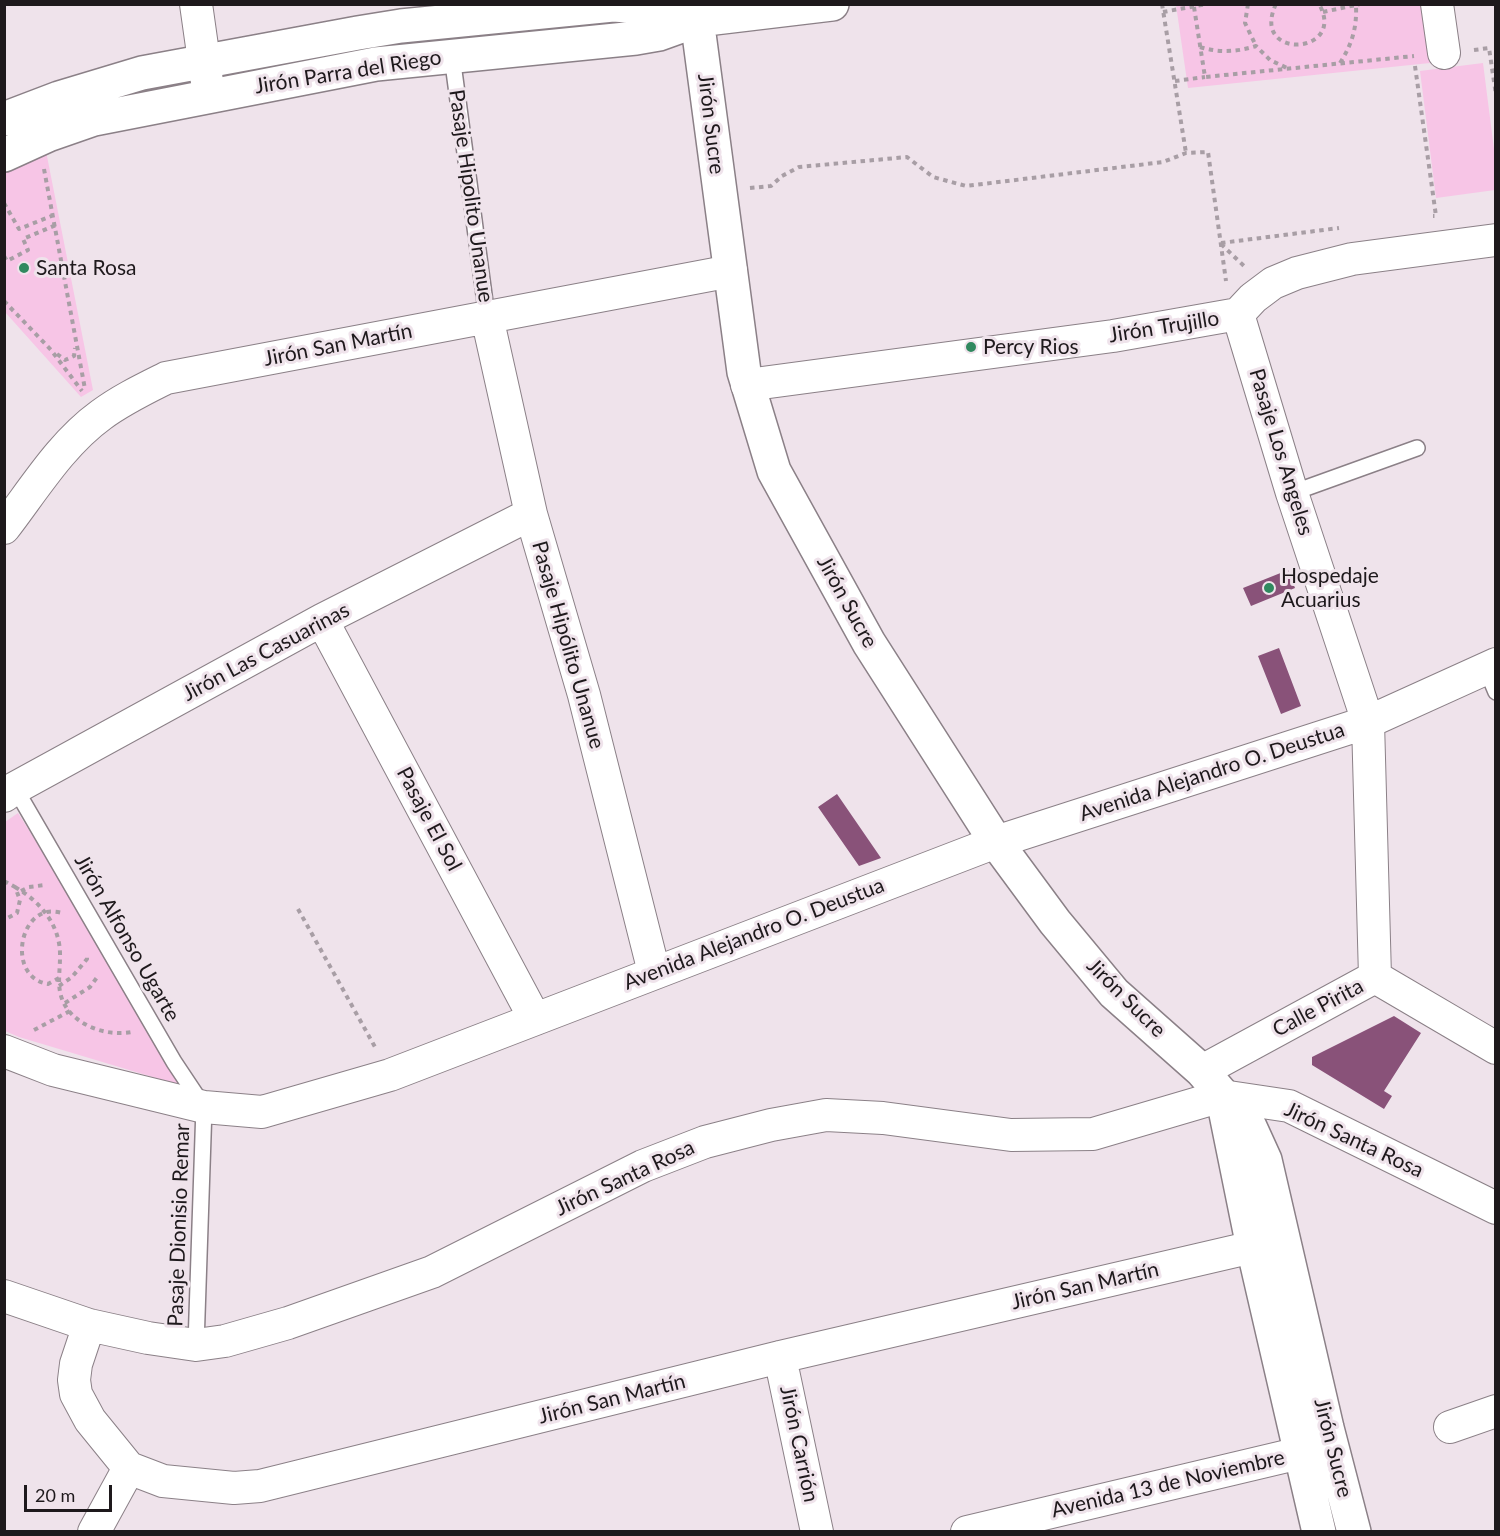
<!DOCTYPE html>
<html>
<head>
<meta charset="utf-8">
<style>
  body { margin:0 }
  #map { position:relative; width:1500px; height:1536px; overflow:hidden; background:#efe3eb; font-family:Lato,sans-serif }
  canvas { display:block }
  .frame { position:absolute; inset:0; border:6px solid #1e191c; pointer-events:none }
  .scale { position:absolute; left:24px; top:1485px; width:88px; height:27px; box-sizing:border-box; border:3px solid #1e191c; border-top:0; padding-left:8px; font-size:18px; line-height:21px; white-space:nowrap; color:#1e191c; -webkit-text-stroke:4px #efe3eb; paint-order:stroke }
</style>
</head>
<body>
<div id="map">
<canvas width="1500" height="1536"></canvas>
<div class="frame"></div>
<div class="scale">20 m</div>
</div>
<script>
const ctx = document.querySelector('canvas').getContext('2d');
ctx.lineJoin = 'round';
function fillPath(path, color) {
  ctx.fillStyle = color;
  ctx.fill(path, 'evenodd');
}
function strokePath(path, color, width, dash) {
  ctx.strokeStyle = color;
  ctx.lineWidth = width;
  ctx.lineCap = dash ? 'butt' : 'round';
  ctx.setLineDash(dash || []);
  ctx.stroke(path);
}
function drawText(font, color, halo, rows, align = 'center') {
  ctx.font = font + ' Lato,sans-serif';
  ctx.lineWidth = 6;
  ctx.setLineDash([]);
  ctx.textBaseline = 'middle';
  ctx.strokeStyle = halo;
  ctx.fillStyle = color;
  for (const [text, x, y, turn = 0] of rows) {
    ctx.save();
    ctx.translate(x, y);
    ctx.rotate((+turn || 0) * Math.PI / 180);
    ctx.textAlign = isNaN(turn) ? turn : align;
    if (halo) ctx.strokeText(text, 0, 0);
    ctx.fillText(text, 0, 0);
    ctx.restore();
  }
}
fillPath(new Path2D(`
  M1176 5H1421L1430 63 1188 88Z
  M1483 63 1495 157V190L1436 198 1420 71Z
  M45 146 93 390 81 397 5 312 4 163Z
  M18 813 151 1022 186 1087 19 1037 5 1031V822Z`), '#f7c5e6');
fillPath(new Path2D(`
  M1288 570 1295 588 1251 606 1243 588Z
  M1279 648 1301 706 1281 714 1258 656Z
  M837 794 881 858 859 866 818 807Z
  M1394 1016 1421 1033 1384 1091 1392 1096 1384 1109 1312 1065V1057Z`), '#895279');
const lane = new Path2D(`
  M452 56 487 317
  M1292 493 1417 448
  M1486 668 1496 692
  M15 788 174 1062 204 1107 196 1345`);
const street = new Path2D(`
  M196 4 209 96
  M1437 4 1444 53
  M1238 314 1292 493 1368 722 1375 977
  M487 317 531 514 584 695 654 972
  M747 385 1113 336 1238 314 1253 298 1273 283 1297 273 1352 259 1496 240
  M4 528C34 489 61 444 101 415 121 400 144 389 166 378L731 271
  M322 620 535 1019
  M4 796 15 788 322 620 531 514
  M4 1051 53 1070 204 1107 262 1112 390 1075 996 842 1368 722 1496 664
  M1202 1071 1375 977 1496 1048
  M4 1296 89 1325 148 1338 196 1345 225 1341 288 1323 432 1272 643 1166 705 1142 771 1125 826 1115 883 1118 1011 1135 1093 1134 1222 1096 1289 1106 1496 1208
  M89 1325 76 1364 74 1380 76 1394 90 1420 129 1468 163 1481 234 1488 260 1486 780 1357 1253 1247
  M780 1357 817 1532
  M1450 1427 1496 1411
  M94 1532 129 1468
  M967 1532 1300 1453`);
const secondary = new Path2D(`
  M695 4 744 372 774 471 869 643 996 842 1055 922 1114 993 1202 1071 1250 1127 1265 1160 1327 1428 1354 1532
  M4 119 59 98 142 73 358 33 401 26 613 5 658 8 698 20
  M4 155 48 135 94 119 376 64 636 38 659 34 698 20 832 4
  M1224 1104 1253 1247 1319 1532`);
strokePath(lane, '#8b8087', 18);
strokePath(street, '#8b8087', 34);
strokePath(secondary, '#8b8087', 36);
strokePath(new Path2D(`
  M1162 4 1186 153
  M1248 4 1245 23 1256 46
  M1276 4C1249 61 1348 55 1319 4
  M1194 7 1205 77 1414 56
  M1163 12 1207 4
  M1323 12 1356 5
  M1200 47C1219 53 1237 52 1256 46L1270 60 1287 68
  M1474 50 1489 48 1496 95
  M1340 63C1352 44 1357 28 1356 5L1360 4
  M1415 66 1436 216H1433
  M1175 81 1205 77
  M44 169 85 389
  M750 188 771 186 782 176 799 167 907 157 933 177 966 186 1163 162 1186 153 1208 152 1226 281
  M4 203 19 229 54 215
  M1221 243 1339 228
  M1221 244 1244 266
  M4 256 7 261 28 250 23 239 56 225
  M4 301 51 350 82 391
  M57 354 65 360 74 356 75 348
  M4 881 15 887 20 900 17 913 4 920
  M15 887C41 902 61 926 60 957 60 971 57 986 62 999 72 1025 106 1037 132 1032
  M21 891 29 887 45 885
  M298 909 375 1047
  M59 978 48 984C10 978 17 918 47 912 52 911 58 912 62 913
  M59 986 72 977 87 959V956
  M65 1003 90 987 98 976
  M34 1030 70 1011`), '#a89ea5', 4, [4.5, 4.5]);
strokePath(lane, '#fff', 15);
strokePath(street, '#fff', 32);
strokePath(secondary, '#fff', 33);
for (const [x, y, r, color] of [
  [24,268,6,"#30895f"],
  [971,347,6,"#30895f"],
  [1269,588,6,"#30895f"]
]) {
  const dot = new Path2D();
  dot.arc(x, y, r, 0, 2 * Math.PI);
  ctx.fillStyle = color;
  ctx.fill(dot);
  strokePath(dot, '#efe3eb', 2);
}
drawText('21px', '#1e191c', '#efe3eb', [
  ["Jirón Parra del Riego",348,72,-9],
  ["Jirón Sucre",711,124,83],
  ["Pasaje Hipolito Unanue",471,196,82],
  ["Jirón Trujillo",1164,327,-9],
  ["Jirón San Martín",338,345,-11],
  ["Pasaje Los Angeles",1281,452,73],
  ["Jirón Sucre",847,602,61],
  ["Pasaje Hipólito Unanue",568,645,74],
  ["Jirón Las Casuarinas",266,652,-28],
  ["Avenida Alejandro O. Deustua",1212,772,-18],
  ["Pasaje El Sol",429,819,62],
  ["Avenida Alejandro O. Deustua",754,934,-21],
  ["Jirón Alfonso Ugarte",127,938,60],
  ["Jirón Sucre",1126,998,45],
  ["Calle Pirita",1318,1008,-28],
  ["Jirón Santa Rosa",1354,1140,25],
  ["Jirón Santa Rosa",625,1178,-25],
  ["Pasaje Dionisio Remar",179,1225,-88],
  ["Jirón San Martín",1085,1286,-13],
  ["Jirón San Martín",612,1399,-14],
  ["Jirón Carrión",799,1444,78],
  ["Jirón Sucre",1333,1448,76],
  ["Avenida 13 de Noviembre",1168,1484,-13]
]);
drawText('21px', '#1e191c', '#efe3eb', [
  ["Santa Rosa",36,268],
  ["Percy Rios",983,347],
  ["Hospedaje",1281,576],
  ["Acuarius",1281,600]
], 'left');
</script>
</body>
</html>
